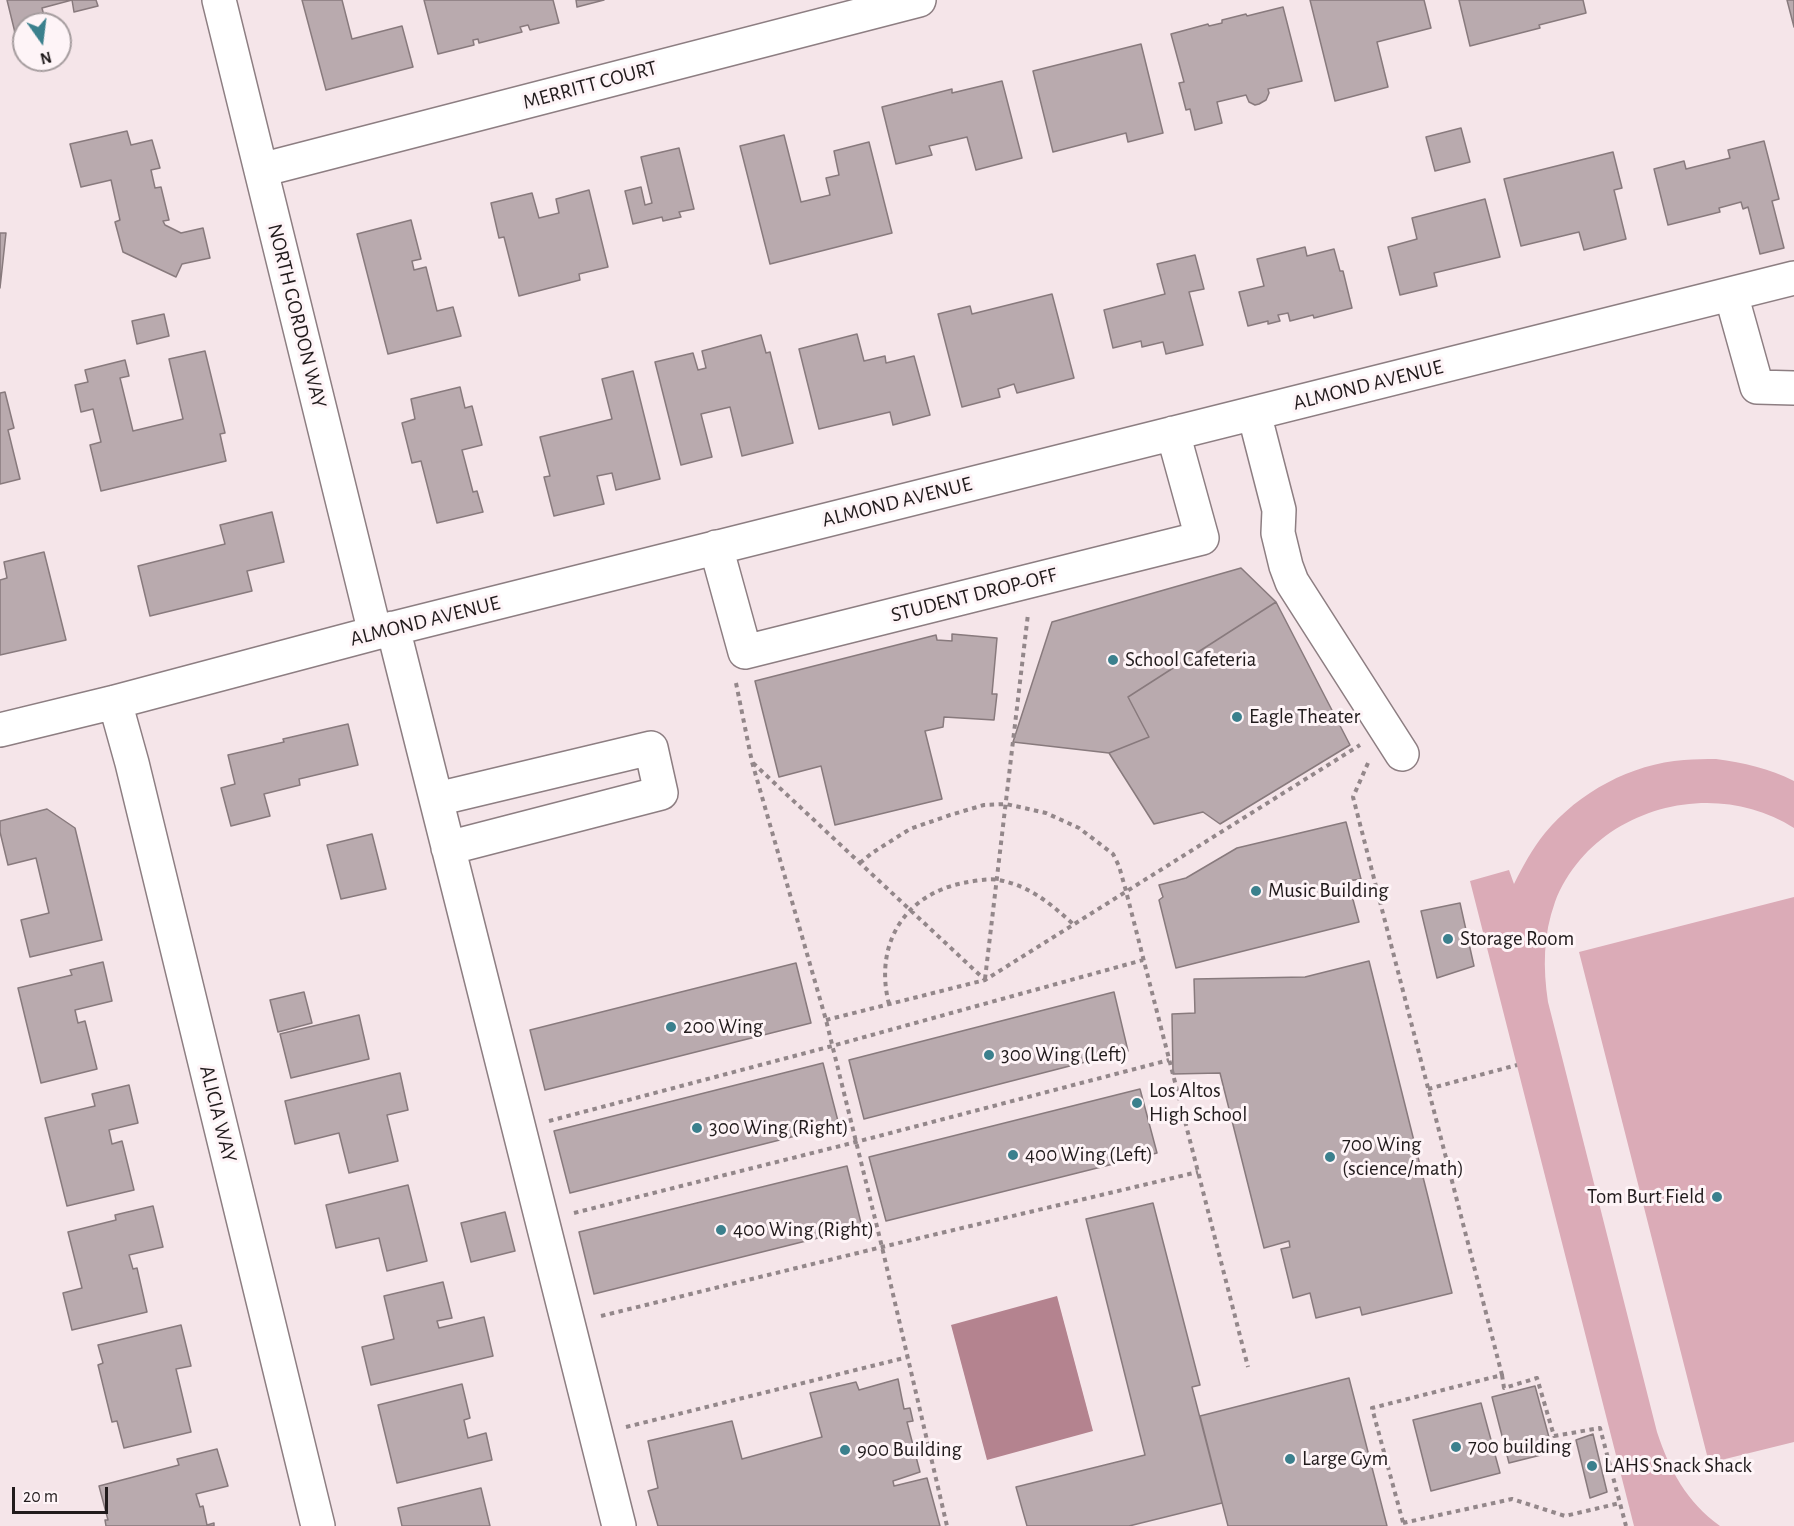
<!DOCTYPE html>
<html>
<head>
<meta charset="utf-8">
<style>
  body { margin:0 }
  #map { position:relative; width:1794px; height:1526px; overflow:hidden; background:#f5e5e9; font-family:"Alegreya Sans",sans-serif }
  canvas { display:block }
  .north { position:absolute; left:12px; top:12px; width:60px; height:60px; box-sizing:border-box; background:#fef4f7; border:2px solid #a69d9f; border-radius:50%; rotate:166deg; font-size:16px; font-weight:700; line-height:24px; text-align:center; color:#211b1c }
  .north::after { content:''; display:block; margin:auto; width:21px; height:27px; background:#3b808d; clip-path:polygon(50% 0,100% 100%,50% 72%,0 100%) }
  .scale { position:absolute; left:12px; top:1487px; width:96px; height:27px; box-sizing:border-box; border:3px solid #211b1c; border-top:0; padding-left:8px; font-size:18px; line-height:21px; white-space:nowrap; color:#211b1c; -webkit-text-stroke:4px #fef4f7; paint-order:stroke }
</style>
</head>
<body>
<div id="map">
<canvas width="1794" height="1526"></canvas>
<div class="north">N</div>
<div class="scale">20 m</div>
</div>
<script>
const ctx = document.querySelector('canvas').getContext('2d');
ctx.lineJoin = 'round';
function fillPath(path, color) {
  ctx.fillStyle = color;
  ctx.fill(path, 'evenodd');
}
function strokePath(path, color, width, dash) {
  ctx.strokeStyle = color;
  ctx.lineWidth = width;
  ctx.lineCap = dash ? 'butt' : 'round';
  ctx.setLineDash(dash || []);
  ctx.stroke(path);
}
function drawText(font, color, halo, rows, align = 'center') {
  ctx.font = font + ' "Alegreya Sans",sans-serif';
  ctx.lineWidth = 6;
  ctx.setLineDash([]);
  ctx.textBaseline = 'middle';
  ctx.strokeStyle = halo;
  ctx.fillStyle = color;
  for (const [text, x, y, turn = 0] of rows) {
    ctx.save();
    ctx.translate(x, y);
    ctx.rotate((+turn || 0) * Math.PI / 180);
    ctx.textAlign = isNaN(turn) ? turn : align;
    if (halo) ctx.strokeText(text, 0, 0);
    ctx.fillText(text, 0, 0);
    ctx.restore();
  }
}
fillPath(new Path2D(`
  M1716 759C1744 763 1769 768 1794 781V828C1712 775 1591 809 1555 902 1543 935 1543 968 1548 1002L1657 1432C1670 1471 1686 1501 1720 1526H1634L1470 881 1509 870 1514 884C1523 866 1532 849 1545 833 1579 792 1631 764 1684 760 1695 759 1706 759 1716 759Z
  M1794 897V1442L1709 1463 1579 952Z`), '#dbabb7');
fillPath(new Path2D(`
  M1057 1296 1093 1431 987 1460 951 1325Z`), '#b4838f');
const building = new Path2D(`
  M7 0H96L98 6 74 12 72 0 42 8 46 24H24V47L19 49Z
  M302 0H342L352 39 402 26 413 67 326 90Z
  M424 0H553L559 23 530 30 528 25 520 27 522 32 479 43 478 39 473 40 474 45 438 54Z
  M576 0H604L577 7Z
  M1310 0H1424L1431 28 1377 42 1388 87 1335 101Z
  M1459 0H1583L1586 13 1539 25 1540 28 1470 46Z
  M1787 0H1794V27Z
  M1283 7 1302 81 1268 89 1269 93 1266 100 1259 104 1255 105 1249 102 1246 95 1217 102 1222 123 1195 130 1190 109 1186 110 1179 83 1184 82 1171 34 1208 24 1209 26 1222 23V20L1246 14 1247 16Z
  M1141 44 1163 133 1128 142 1126 133 1053 152 1033 71Z
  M1002 81 1022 158 976 170 967 137 929 146 932 155 896 164 882 107 952 89V93Z
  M1461 128 1470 162 1435 171 1426 137Z
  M127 131 131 145 152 140 160 168 151 170 155 188 161 187 169 220 163 221 165 225 181 233 203 228 210 258 182 264 176 277 123 252 115 222 120 220 111 180 81 187 70 144Z
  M784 135 801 202 830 195 826 178 839 175 834 151 869 142 892 233 770 264 740 146Z
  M1764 141 1779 199 1772 201 1784 248 1760 254 1748 207 1743 209 1741 202 1719 208 1720 212 1668 225 1654 169 1684 161 1686 169 1730 158 1728 150Z
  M679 148 694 209 679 212 681 217 663 221 662 217 633 224 625 191 641 187 645 205 652 203 641 157Z
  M1613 152 1622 188 1614 190 1626 239 1584 250 1579 232 1521 246 1504 179Z
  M589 190 608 267 579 274 580 280 519 296 504 237 499 238 491 203 532 193 539 218 559 213 556 199Z
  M1485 199 1500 257 1434 273 1437 286 1400 295 1388 247 1417 239 1412 218Z
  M411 220 421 259 412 261 414 270 426 267 437 311 453 307 461 336 388 354 357 234Z
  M0 233H6L0 288Z
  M1305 247 1307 256 1334 249 1340 271H1343L1352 308 1314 318 1313 315 1290 321 1288 313 1278 315 1280 321 1268 324V321L1248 326 1239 292 1264 286 1257 259Z
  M1195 255 1204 289 1189 292 1203 345 1166 354 1163 342 1142 347 1141 341 1113 348 1104 310 1165 294 1157 264Z
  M1052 294 1074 378 1017 393 1014 384 998 389 1000 397 962 407 938 314 970 306 972 314Z
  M164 314 169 336 137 344 132 321Z
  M857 334 864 361 885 356 886 363 914 356 930 415 893 425 890 412 819 429 799 349Z
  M761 335 766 353 770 352 793 443 742 456 730 407 701 414 712 457 681 465 655 362 693 353 698 370 706 368 702 351Z
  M205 351 225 433 220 434 226 461 101 491 90 445 101 442 93 409 81 412 75 385 88 382 85 370 125 360 129 376 120 378 133 431 183 419 169 359Z
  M633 371 660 479 616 490 612 473 597 476 604 504 554 516 544 477 550 476 540 437 612 419 602 379Z
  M460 387 465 408 472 406 482 445 462 450 473 492 477 491 483 512 437 523 421 461 412 463 402 423 415 419 411 399Z
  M5 392 14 428 8 430 20 479 0 484V393Z
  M272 512 284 562 247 571 252 591 150 616 138 566 225 544 220 525Z
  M44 552 66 640 0 655V580L7 578 4 562Z
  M1241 568 1276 602 1128 697 1149 737 1109 753 1013 742 1052 622Z
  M1276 602 1350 745 1220 824 1203 812 1154 824 1109 753 1149 737 1128 697Z
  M952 634 997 638 992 694H997L994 720 944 717 943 727 925 731 942 799 835 825 821 766 779 777 755 681 936 635 937 640 952 641Z
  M348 724 358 765 299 779 300 785 264 794 270 816 231 826 221 788 235 784 228 755 284 742 283 739Z
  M47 809 75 828 102 940 30 957 21 920 49 913 36 858 8 865 0 832V821Z
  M1346 822 1361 879 1348 881 1359 922 1176 968 1159 900 1163 897 1159 885 1186 878 1237 848Z
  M372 834 386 889 341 899 327 845Z
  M1460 903 1474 966 1437 978 1421 911Z
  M1369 961 1452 1293 1362 1315 1360 1307 1316 1318 1310 1293 1293 1298 1281 1249 1290 1247 1289 1241 1264 1248 1220 1073 1173 1074 1172 1014 1195 1013 1194 979 1305 977Z
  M103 962 112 1001 75 1010 78 1023 85 1021 97 1069 41 1083 18 988 72 975 70 970Z
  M796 963 811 1023 545 1090 530 1030Z
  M304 992 312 1023 278 1032 270 1000Z
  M1114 992 1128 1051 864 1119 849 1060Z
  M359 1015 369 1059 291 1078 280 1034Z
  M823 1063 839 1125 570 1193 554 1131Z
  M400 1073 408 1110 387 1115 398 1161 349 1173 339 1133 295 1144 285 1101Z
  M129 1085 138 1123 109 1130 112 1144 122 1141 134 1190 67 1206 45 1118 95 1106 92 1094Z
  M1140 1089 1157 1153 886 1221 869 1157Z
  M847 1166 862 1227 594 1294 579 1232Z
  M408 1185 427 1261 387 1271 379 1238 336 1248 326 1205Z
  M1153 1203 1200 1385 1192 1387 1222 1503 1129 1526H1027L1016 1487 1145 1455 1086 1219Z
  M153 1206 163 1247 129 1255 133 1269 137 1268 147 1312 72 1330 63 1293 82 1288 68 1232 116 1220 115 1215Z
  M505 1212 515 1251 471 1262 461 1223Z
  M443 1282 452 1318 437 1321 439 1328 484 1317 493 1356 371 1385 362 1347 394 1339 384 1296Z
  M181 1325 191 1366 176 1369 191 1432 124 1448 117 1421 112 1422 98 1365 103 1363 98 1345Z
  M1349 1378 1387 1526H1228L1200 1416Z
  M898 1379 904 1409 910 1408 913 1421 907 1422 920 1472 893 1481 894 1486 927 1478 940 1526H658L648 1491 658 1488 648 1441 732 1421 742 1459 822 1437 810 1393 856 1382 859 1390Z
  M462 1384 470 1418 464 1420 468 1438 486 1433 492 1460 397 1483 378 1405Z
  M1535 1386 1553 1452 1509 1463 1492 1397Z
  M1481 1403 1500 1473 1431 1491 1413 1420Z
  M1593 1434 1607 1492 1590 1498 1576 1440Z
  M217 1449 228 1486 196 1494 200 1507 203 1506 207 1525 214 1523V1526H106L105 1520H108L99 1486 179 1465 177 1459Z
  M481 1488 490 1526H402L398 1508Z`);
fillPath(building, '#b9aaae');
strokePath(building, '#887a7d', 1.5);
const minor = new Path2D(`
  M219 0 375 633
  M261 170 919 0
  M1731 294 1757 387 1794 388
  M1254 413 1279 510 1278 533 1286 566 1292 582 1402 754
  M716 547 745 652 1202 538 1173 433
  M393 628 619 1526
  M115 702 132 763 318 1526
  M0 730 115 702 375 633 1794 278
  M437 799 651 748 661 793 448 848`);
strokePath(minor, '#8d7e82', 36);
strokePath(new Path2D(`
  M736 683 752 762 826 1020 882 1247 947 1526
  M753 763 984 979
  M1368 763 1353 797 1502 1375 1372 1408 1404 1526
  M860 863 872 853 910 829 950 815 984 805 1006 804 1046 813 1079 828 1113 854 1119 866 1126 891 1248 1367
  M985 979 1028 614
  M889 1004C874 946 903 895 963 883 974 881 988 878 999 880 1030 886 1051 904 1073 924
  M826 1020 985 980 1360 745
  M1428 1089 1517 1065
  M549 1121 832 1046 1143 960
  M574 1213 856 1142 1169 1060
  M601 1316 882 1247 1198 1172
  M1502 1375 1504 1388 1537 1378 1554 1436 1600 1428 1626 1526
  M626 1427 908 1357
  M1403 1523 1512 1499 1565 1516 1620 1503`), '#93878a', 4, [4.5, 4.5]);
strokePath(minor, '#fff', 33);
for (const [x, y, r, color] of [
  [1113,660,6,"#3b808d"],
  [1237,717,6,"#3b808d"],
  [1256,891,6,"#3b808d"],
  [1448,939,6,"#3b808d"],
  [671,1027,6,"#3b808d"],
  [989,1055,6,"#3b808d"],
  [1137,1103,6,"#3b808d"],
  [697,1128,6,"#3b808d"],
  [1013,1155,6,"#3b808d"],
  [1330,1157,6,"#3b808d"],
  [1717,1197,6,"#3b808d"],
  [721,1230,6,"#3b808d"],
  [1456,1447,6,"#3b808d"],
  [845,1450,6,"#3b808d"],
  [1290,1459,6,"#3b808d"],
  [1592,1466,6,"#3b808d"]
]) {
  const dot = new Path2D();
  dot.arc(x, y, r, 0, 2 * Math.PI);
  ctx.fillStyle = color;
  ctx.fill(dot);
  strokePath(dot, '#fef4f7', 2);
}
drawText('21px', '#211b1c', '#fef4f7', [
  ["MERRITT COURT",590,85,-15],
  ["NORTH GORDON WAY",297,316,76],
  ["ALMOND AVENUE",1368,385,-14],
  ["ALMOND AVENUE",897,502,-14],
  ["STUDENT DROP-OFF",974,595,-14],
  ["ALMOND AVENUE",425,621,-14],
  ["ALICIA WAY",218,1114,76]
]);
drawText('21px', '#211b1c', '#fef4f7', [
  ["School Cafeteria",1125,660],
  ["Eagle Theater",1249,717],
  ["Music Building",1268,891],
  ["Storage Room",1460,939],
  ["200 Wing",683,1027],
  ["300 Wing (Left)",1001,1055],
  ["Los Altos",1149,1091],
  ["High School",1149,1115],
  ["300 Wing (Right)",709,1128],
  ["700 Wing",1342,1145],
  ["(science/math)",1342,1169],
  ["400 Wing (Left)",1025,1155],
  ["Tom Burt Field",1705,1197,"right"],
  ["400 Wing (Right)",733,1230],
  ["700 building",1468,1447],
  ["900 Building",857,1450],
  ["Large Gym",1302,1459],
  ["LAHS Snack Shack",1604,1466]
], 'left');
</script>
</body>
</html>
